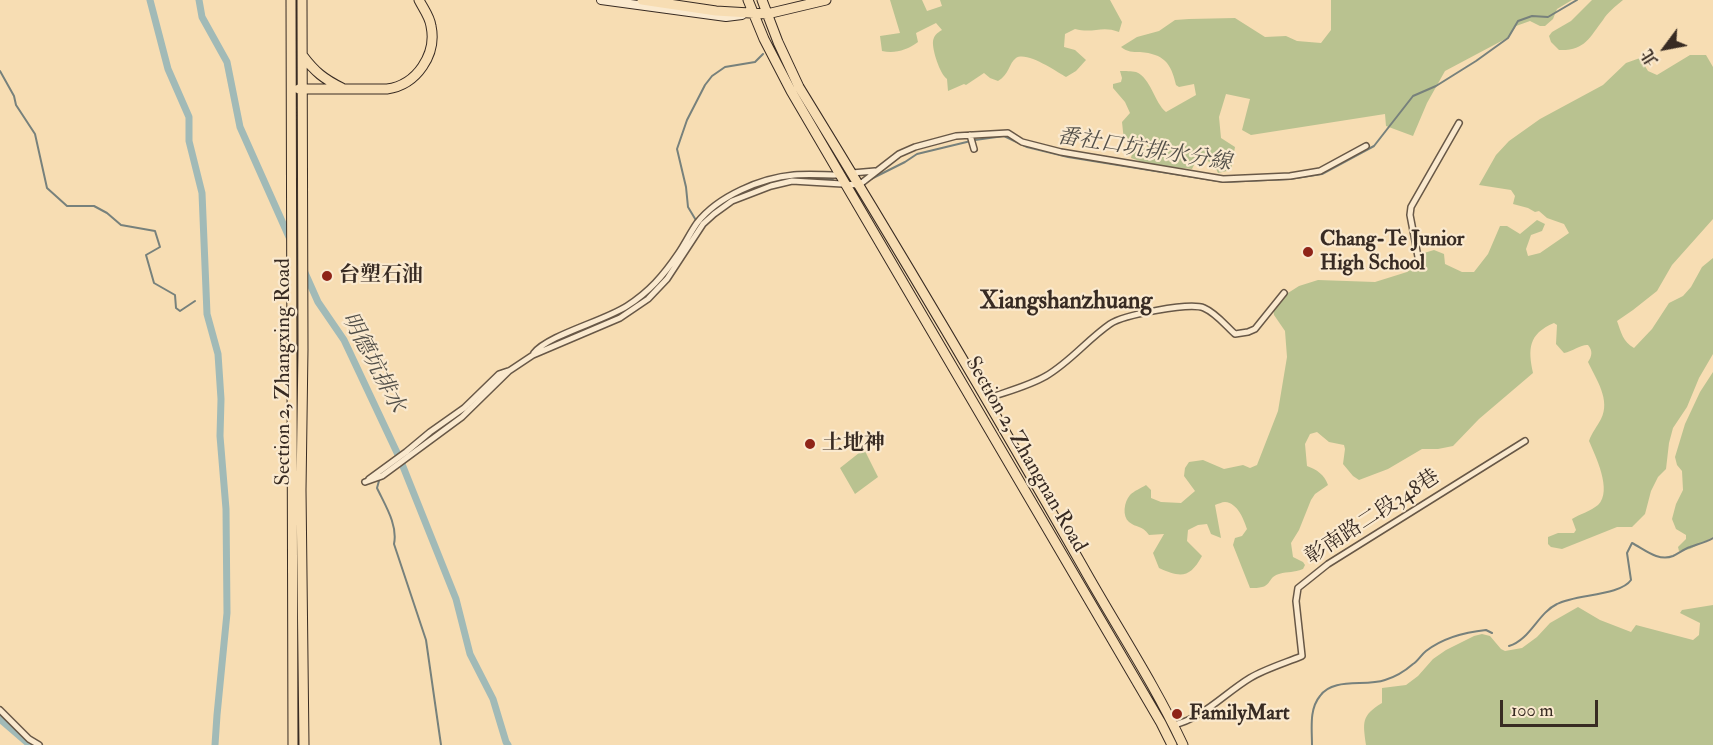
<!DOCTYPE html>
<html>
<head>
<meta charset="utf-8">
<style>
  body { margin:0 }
  #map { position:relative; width:1713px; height:745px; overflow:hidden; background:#f7ddb3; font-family:"IM FELL Double Pica","Noto Serif TC",serif }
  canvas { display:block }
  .north { position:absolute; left:1635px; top:18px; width:60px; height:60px; -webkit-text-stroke:4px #fae9ce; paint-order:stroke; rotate:238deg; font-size:16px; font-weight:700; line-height:24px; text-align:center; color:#382b23 }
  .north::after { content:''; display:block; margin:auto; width:21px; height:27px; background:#382b23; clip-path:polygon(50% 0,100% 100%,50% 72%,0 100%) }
  .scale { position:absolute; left:1500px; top:700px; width:98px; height:27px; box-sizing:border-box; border:3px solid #382b23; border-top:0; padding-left:8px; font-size:18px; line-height:21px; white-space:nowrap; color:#382b23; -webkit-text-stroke:4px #fae9ce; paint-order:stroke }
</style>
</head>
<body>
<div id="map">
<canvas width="1713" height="745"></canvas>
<div class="north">北</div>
<div class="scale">100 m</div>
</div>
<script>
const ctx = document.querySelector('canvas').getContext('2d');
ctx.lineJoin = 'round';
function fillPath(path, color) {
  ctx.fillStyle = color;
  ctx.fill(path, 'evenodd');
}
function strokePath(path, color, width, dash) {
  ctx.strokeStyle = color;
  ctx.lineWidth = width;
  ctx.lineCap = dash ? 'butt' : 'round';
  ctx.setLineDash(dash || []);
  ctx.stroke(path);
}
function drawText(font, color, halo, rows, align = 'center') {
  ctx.font = font + ' "IM FELL Double Pica","Noto Serif TC",serif';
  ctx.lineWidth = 4.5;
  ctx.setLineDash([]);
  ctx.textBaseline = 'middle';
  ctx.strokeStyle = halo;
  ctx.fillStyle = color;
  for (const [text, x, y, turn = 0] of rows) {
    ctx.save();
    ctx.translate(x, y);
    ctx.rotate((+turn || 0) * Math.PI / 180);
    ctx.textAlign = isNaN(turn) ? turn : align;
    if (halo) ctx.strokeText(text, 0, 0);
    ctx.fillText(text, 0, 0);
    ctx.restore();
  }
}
fillPath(new Path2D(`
  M890 0H922L927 11 942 6 940 0H1110L1122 22 1119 32C1101 25 1094 34 1075 29L1065 34 1064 47 1075 50 1086 60 1076 71 1066 77C1057 72 1027 51 1016 58 1009 63 1009 75 998 81L990 78 984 73 966 85 964 84 948 91 947 79C940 74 932 50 933 41 934 35 937 33 942 30L936 23 916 33 918 42C907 50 895 54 882 51L880 36 900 33Z
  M1331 0H1572L1557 9 1553 19 1545 26H1540L1530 21 1516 26 1509 37 1445 71 1427 103 1413 136 1386 126 1385 114 1251 135 1242 130 1250 99 1226 94 1219 117 1221 138 1235 147 1231 170 1218 173 1214 164 1198 157 1192 169 1151 165 1131 158 1133 149 1148 148 1143 137 1124 141 1122 122 1130 113 1125 102 1113 88V84L1121 82 1122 78 1120 71C1125 71 1132 71 1136 72 1151 78 1154 102 1166 112L1196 95 1194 84 1179 87 1176 85C1171 63 1164 54 1140 52 1132 52 1128 52 1121 47L1137 37 1159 31 1175 20 1189 19 1235 18 1265 37 1286 36 1297 41 1321 43 1331 30Z
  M1592 0H1623C1616 6 1608 12 1603 20 1589 38 1585 51 1559 50L1551 42 1549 36 1552 32 1571 21Z
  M1690 55H1706L1713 67V219L1672 265 1657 291 1633 310 1617 321C1621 332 1623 342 1634 348L1652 329 1669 303 1683 296 1691 287 1702 267 1713 258V354L1699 378 1687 407 1673 428 1669 443 1666 469 1658 477 1651 491 1645 514 1632 527H1617L1562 549 1551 547 1548 544V537L1558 533H1574L1576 530 1572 519C1580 514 1591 511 1598 505 1613 491 1595 455 1589 441 1592 432 1597 427 1601 419 1611 400 1596 379 1588 362 1592 356 1593 351 1588 345 1582 344 1573 351 1564 353L1556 344 1557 325 1554 323C1528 334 1528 349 1533 373L1479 419 1453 446 1438 449H1422L1388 469 1359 480 1353 476 1343 464 1345 449 1344 445 1329 442 1317 432 1310 434 1305 444 1307 466C1317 470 1324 474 1328 485L1315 494 1311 500 1299 530 1291 543 1293 557 1303 562 1305 565 1303 569C1293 573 1289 571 1279 574 1265 578 1275 589 1250 588L1233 545 1235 538 1242 536 1247 529C1244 520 1238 503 1225 502 1222 502 1218 504 1215 505L1221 538 1211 534 1207 524 1198 525 1188 530 1187 541 1202 556C1190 578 1181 578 1159 568L1153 553 1164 534 1149 535C1142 525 1136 528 1129 522 1122 516 1124 502 1130 495 1134 491 1141 488 1146 485L1151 490V498L1161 502 1181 503 1195 491 1184 476 1185 468 1189 462 1203 460 1224 469 1243 465 1250 468 1257 465 1278 411 1287 357 1285 331 1274 315 1273 307 1277 300 1299 286 1318 280 1375 282 1407 272 1418 265 1424 253 1434 250 1444 254 1445 264 1462 272H1474L1488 254 1500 226H1507L1520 234 1537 220 1545 224 1542 231 1531 235 1526 249 1528 256 1540 253 1569 233 1564 224 1547 218 1539 211 1535 212 1528 208 1513 204 1515 196 1511 190 1479 185 1496 155 1509 141 1540 119 1603 85 1626 63 1640 58 1648 71 1657 75Z
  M1713 372V537L1690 549 1679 551 1678 547 1686 539V535L1676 529 1672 519 1676 504 1683 490 1682 471 1677 465 1675 457 1685 424 1700 392Z
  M864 449 878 477 855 494 840 468Z
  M1713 605V745H1366C1363 722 1361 716 1382 703V688L1406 685 1418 676 1433 659 1446 650 1474 636 1482 634 1490 636 1501 649 1505 651 1522 648 1537 637 1550 623 1578 607 1600 620 1631 632 1636 625 1693 640 1699 635 1700 623 1680 613 1682 610Z`), '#b9c290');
strokePath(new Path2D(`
  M0 71 14 96 16 105 35 134 47 188 67 206H94L107 213 121 225 155 231 160 247 146 255 154 283 175 295 176 308 180 311 195 301
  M800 179H833
  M871 179 905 162 917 154 975 140 1004 136 1027 147 1068 157 1224 182 1290 179 1322 174 1374 146 1413 96 1436 86 1476 61 1508 38 1518 21 1532 16 1548 17 1577 0
  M776 182 791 179
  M711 212 731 198 760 188
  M697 222 688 207 686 187 677 149 687 120 705 85 712 76 725 67 755 62 763 54
  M631 308 652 291
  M557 342 624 313
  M429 436 455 419
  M380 477 377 488C385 505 398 525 394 544L426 640 441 745
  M1509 646C1530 640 1538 613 1557 604 1575 594 1620 596 1631 580L1627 553 1632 543C1644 549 1658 562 1673 556 1679 553 1684 549 1690 547 1698 544 1706 542 1713 538
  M1312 745C1312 729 1309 709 1320 696 1333 677 1365 687 1385 680 1395 677 1405 671 1413 664 1418 661 1421 655 1426 651 1443 638 1466 632 1486 630L1492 633`), '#77817c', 2);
strokePath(new Path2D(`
  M150 0 168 69 189 117V141L202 193 207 314 218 354 221 399 220 436 226 509 227 613 217 715 215 745
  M199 0 202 17 227 62 240 127 318 302 344 340 400 459 456 599 470 654 493 699 506 742 508 745
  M0 719 30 745`), '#a1bab7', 7);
const street = new Path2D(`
  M970 135 974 149
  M852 173 875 171
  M1419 262 1410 215 1411 207 1459 123
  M534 353C548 335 604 321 627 306 649 292 663 276 678 254 685 244 690 233 697 223 718 196 761 178 794 175 809 174 824 175 839 175
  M986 399C1005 392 1029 386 1046 376 1070 362 1087 340 1110 324 1123 315 1190 302 1204 308 1216 313 1226 326 1235 334L1248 332 1255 329 1284 293
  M369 479 406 452 430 432 464 408 499 374 508 371
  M365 482 382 476 462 417 509 371 533 355 620 318 648 299 667 279 703 224 714 214 732 201 771 186 792 181 859 185 899 154 915 147 956 136 1008 133 1022 142 1061 152 1223 179 1290 176 1320 171 1366 146
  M0 710 29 739 39 745
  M1173 725C1202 719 1225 693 1250 678 1265 669 1285 663 1302 656L1296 601 1298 588 1328 564 1525 441`);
const secondary = new Path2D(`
  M601 0 726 17 742 15`);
const primary = new Path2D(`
  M291 0 293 745
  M302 0 303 349 301 490 304 745
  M642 0 716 11 767 14 826 0
  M748 0 764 39 791 91 1161 723 1172 745
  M762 0 778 42 799 87C896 245 991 405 1083 567 1116 626 1154 683 1183 745
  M303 56C315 72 324 79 342 88
  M299 89H387C417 85 437 54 431 26 430 17 423 8 419 0`);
strokePath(street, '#685847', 8);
strokePath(secondary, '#382b23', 10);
strokePath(primary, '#382b23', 11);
strokePath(street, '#fae9ce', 5);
strokePath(secondary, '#fae9ce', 8);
strokePath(primary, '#f7ddb3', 9);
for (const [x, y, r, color] of [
  [1308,252,6,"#8f2418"],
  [327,276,6,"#8f2418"],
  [810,444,6,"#8f2418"],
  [1177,714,6,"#8f2418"]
]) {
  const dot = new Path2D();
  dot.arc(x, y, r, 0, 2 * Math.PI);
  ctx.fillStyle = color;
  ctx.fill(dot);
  strokePath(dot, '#fae9ce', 2);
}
drawText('bold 21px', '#382b23', '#fae9ce', [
  ["Chang-Te Junior",1320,240],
  ["High School",1320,264],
  ["台塑石油",339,276],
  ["土地神",822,444],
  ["FamilyMart",1189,714]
], 'left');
drawText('21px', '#382b23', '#fae9ce', [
  ["Section 2, Zhangxing Road",284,372,-90],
  ["Section 2, Zhangnan Road",1025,455,60],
  ["彰南路二段348巷",1373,518,-33]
]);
drawText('italic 22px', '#524f48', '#fae9ce', [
  ["番社口坑排水分線",1144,151,9],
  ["明德坑排水",372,363,62]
]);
drawText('bold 24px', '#382b23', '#fae9ce', [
  ["Xiangshanzhuang",1066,303]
]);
</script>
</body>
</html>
